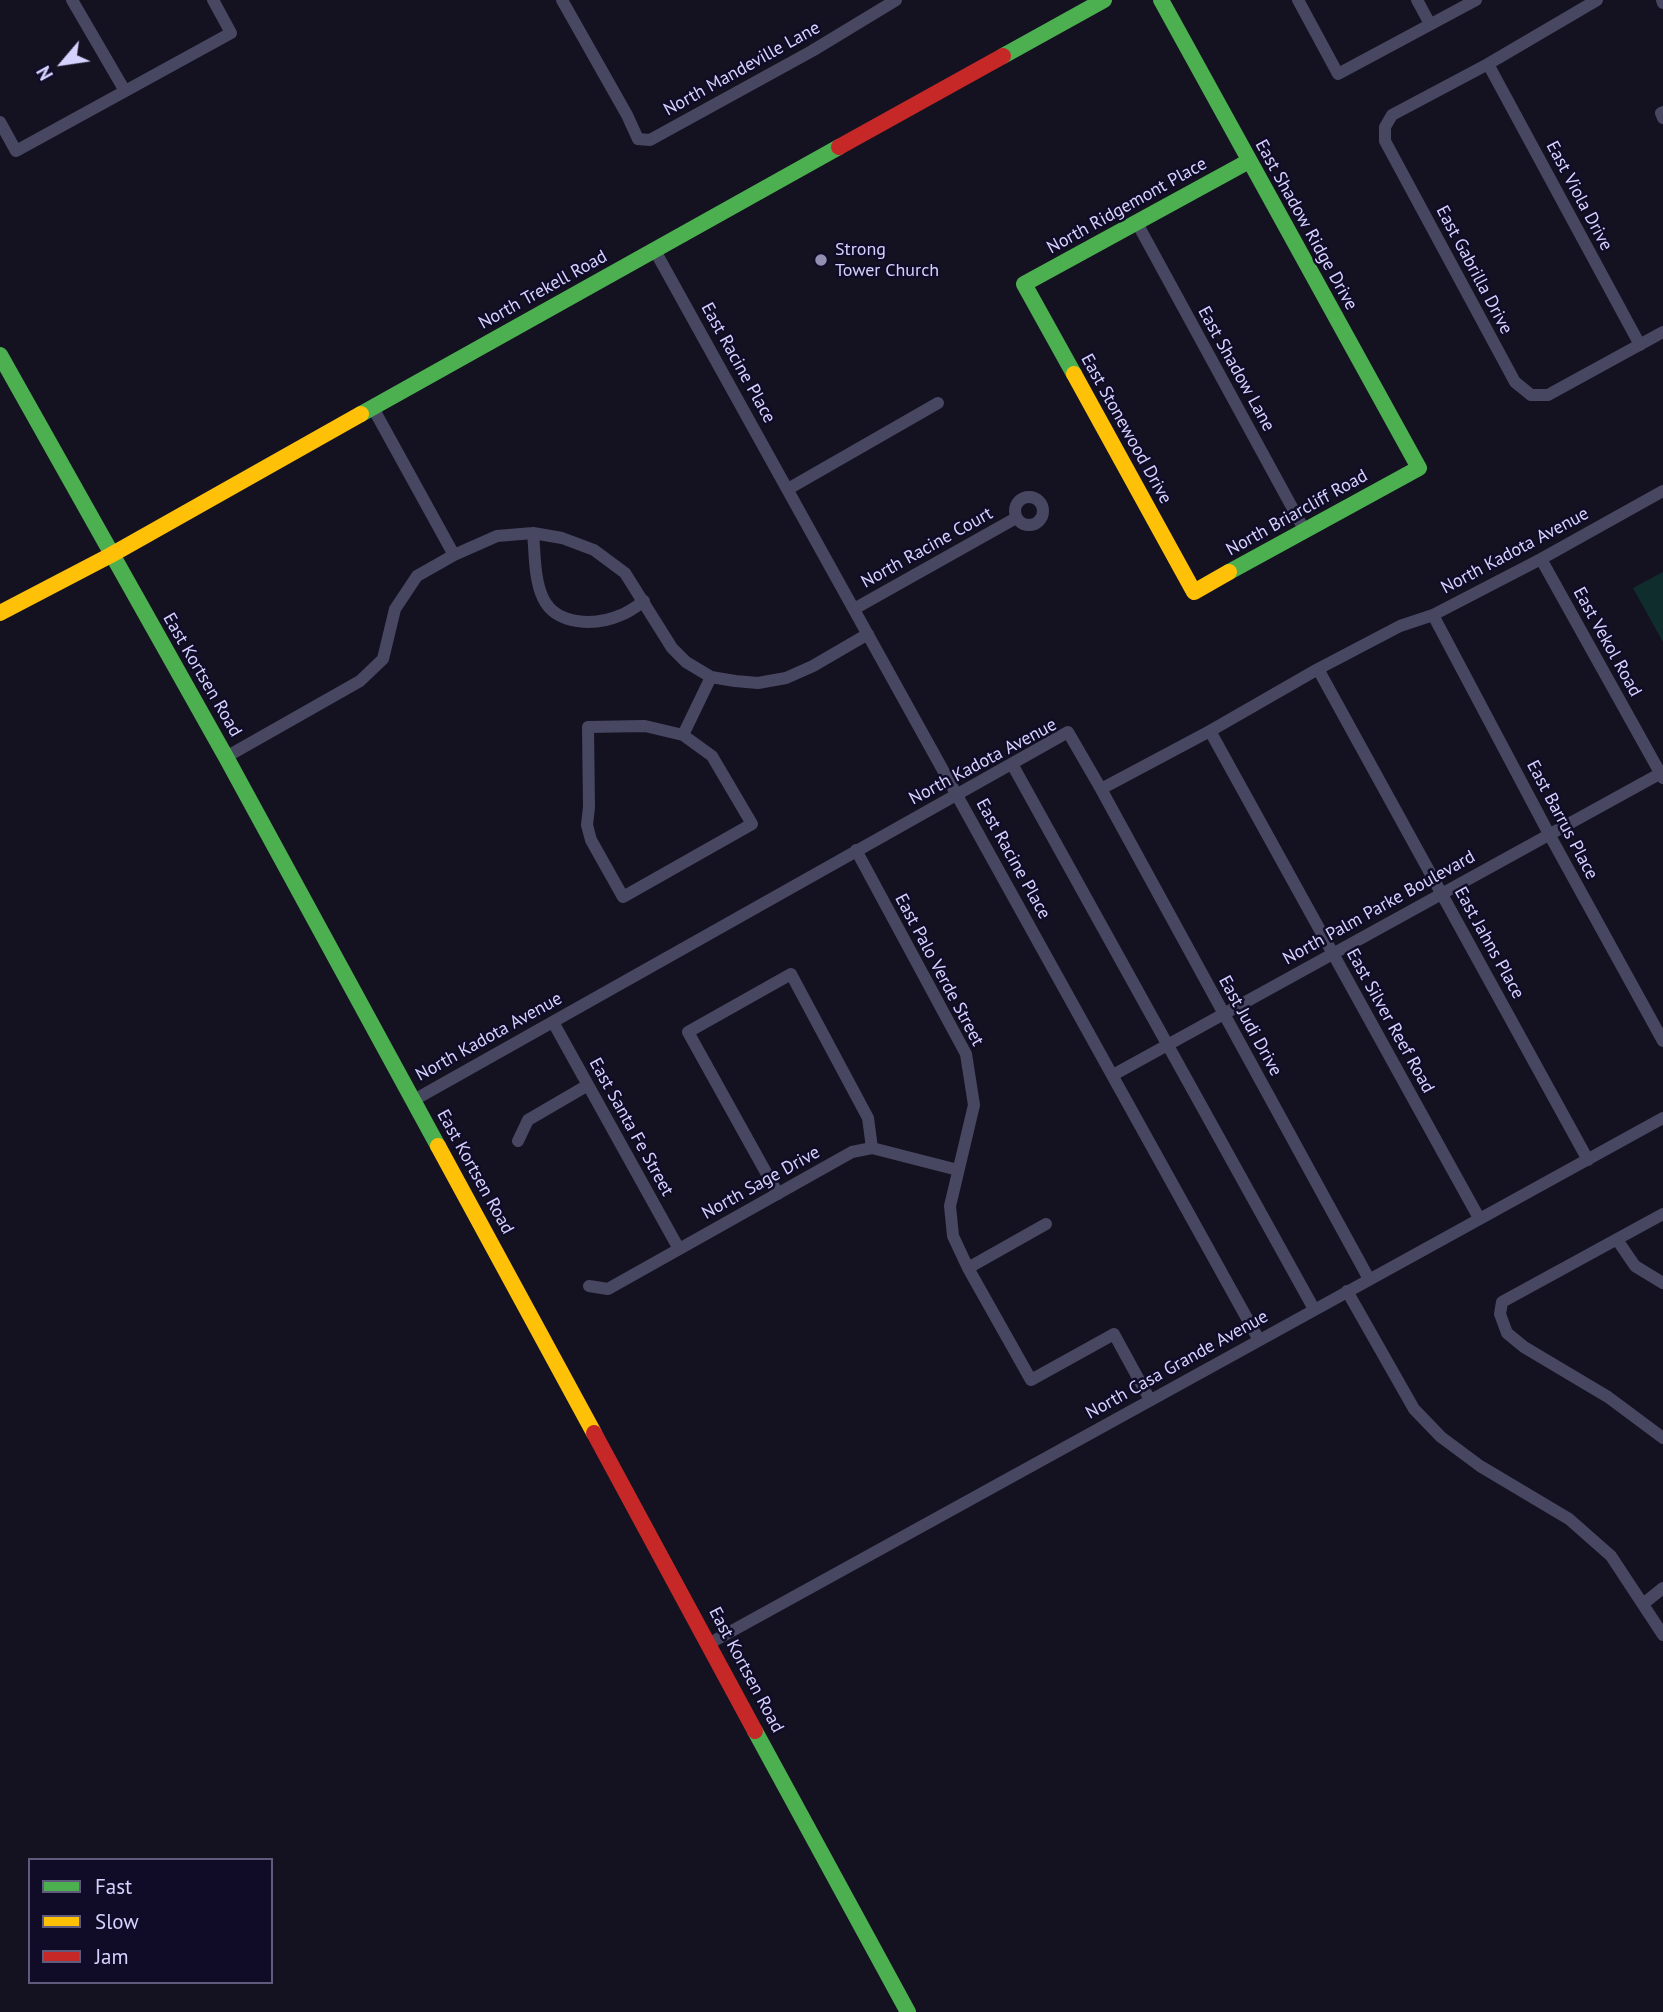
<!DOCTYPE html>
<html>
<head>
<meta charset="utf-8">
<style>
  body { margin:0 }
  #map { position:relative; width:1663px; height:2012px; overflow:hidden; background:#141221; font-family:"PT Sans",sans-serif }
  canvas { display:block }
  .legend { position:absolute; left:28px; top:1858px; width:245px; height:126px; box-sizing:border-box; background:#100c27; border:2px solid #5f5b7d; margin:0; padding:9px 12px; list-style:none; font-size:21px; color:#d6d2ff }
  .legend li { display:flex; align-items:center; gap:14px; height:35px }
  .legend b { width:35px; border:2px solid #5f5b7d }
  .north { position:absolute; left:28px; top:28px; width:70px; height:70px; -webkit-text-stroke:5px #100c27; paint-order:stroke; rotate:241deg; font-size:19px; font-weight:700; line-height:28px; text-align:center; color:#d6d2ff }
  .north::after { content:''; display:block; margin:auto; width:24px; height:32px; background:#d6d2ff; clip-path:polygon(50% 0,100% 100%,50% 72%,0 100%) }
</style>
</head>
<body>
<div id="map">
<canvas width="1663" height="2012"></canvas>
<ul class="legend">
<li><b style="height:9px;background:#4caf50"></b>Fast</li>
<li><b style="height:9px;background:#ffc107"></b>Slow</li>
<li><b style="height:9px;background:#c62828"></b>Jam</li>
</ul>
<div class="north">N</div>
</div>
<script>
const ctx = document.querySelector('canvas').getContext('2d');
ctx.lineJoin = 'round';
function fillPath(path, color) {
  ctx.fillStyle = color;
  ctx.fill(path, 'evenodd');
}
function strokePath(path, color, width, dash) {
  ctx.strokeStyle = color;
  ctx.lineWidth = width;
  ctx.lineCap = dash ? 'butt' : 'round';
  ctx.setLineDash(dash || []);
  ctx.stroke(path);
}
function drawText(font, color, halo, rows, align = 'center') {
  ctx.font = font + ' "PT Sans",sans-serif';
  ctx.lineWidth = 5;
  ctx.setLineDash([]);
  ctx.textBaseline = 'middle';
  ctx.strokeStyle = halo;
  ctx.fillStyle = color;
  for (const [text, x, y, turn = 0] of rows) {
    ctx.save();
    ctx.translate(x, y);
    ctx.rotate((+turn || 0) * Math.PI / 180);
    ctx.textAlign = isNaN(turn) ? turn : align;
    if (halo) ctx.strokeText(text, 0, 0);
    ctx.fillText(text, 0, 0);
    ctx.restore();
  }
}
fillPath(new Path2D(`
  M1663 572V642L1633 588Z`), '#102d2d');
strokePath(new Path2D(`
  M72 0 125 91
  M562 0 627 115 638 139 650 140 812 51 896 0
  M1298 0 1338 74 1476 0
  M1417 0 1430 24
  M1597 0 1488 64 1392 115 1385 127V141L1515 382 1531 395H1548L1663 332
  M1662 0 1663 3
  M1488 64 1640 345
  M1663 112 1661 113 1663 118
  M0 122 16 151 231 33 213 0
  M1137 223 1305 531
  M654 249 1259 1340
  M373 408 454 555
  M788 489 938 403
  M1015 511a14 14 0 1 1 28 0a14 14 0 1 1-28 0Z
  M533 533C535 553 534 579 543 598 556 626 596 626 621 615 629 612 637 606 644 601
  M1541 559 1663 778
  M854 609 1016 518
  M1433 615 1549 834 1663 1041
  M1318 669 1588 1160
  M645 726 683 735 712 756 752 824 623 897 591 840 587 825 589 807 588 727Z
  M1210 731 1479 1218
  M683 735 711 677
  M226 757 360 681 383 659 395 609 417 576 454 555 497 536 533 533 562 538 594 550 625 573 672 648 686 662 711 677 735 681 758 683 786 678 813 666 868 634
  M1012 764 1314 1309
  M1101 789 1210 731 1318 669 1400 626 1433 615 1541 559 1663 491
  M856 850 966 1054 974 1105 950 1206 953 1236 968 1268 1031 1380 1114 1334 1150 1400
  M553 1022 679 1249
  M1113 1075 1663 772
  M414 1100 1068 732 1101 789 1369 1279
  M518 1141 528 1120 588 1085
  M778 1194 688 1032 791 974 868 1118 872 1148
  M1663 1214 1502 1302 1500 1314 1507 1333 1524 1347 1608 1397 1663 1438
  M1618 1241 1635 1266 1663 1283
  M968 1268 1046 1224
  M589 1286 608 1289 852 1152 872 1148 958 1170
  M1347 1291 1414 1409 1441 1437 1480 1466 1569 1519 1611 1556 1663 1635
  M1643 1604 1663 1588
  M710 1643 1663 1118`), '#474762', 12);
strokePath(new Path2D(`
  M1161 0 1419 468 1229 572
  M1003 56 1104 0
  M0 355 226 757 438 1146
  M1074 374 1024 284 1249 161
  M361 414 839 147
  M755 1731 908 2012`), '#4caf50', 16);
strokePath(new Path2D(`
  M1074 374 1194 592 1229 572
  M0 613 111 555 361 414
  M438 1146 594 1433`), '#ffc107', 16);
strokePath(new Path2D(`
  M839 147 1003 56
  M594 1433 755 1731`), '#c62828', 16);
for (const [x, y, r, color] of [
  [821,260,7,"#928fb1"]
]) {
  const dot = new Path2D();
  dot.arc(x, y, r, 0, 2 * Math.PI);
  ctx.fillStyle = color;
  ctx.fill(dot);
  strokePath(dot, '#100c27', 2.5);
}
drawText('18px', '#d6d2ff', '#100c27', [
  ["North Mandeville Lane",742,69,-29],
  ["East Viola Drive",1579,196,62],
  ["North Ridgemont Place",1127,206,-29],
  ["East Shadow Ridge Drive",1306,225,61],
  ["East Gabrilla Drive",1474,270,62],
  ["North Trekell Road",543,290,-29],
  ["East Racine Place",738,363,61],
  ["East Shadow Lane",1236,369,61],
  ["East Stonewood Drive",1126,429,61],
  ["North Briarcliff Road",1297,513,-29],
  ["North Racine Court",927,548,-29],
  ["North Kadota Avenue",1515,551,-28],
  ["East Vekol Road",1607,642,61],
  ["East Kortsen Road",202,675,60],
  ["North Kadota Avenue",983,762,-28],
  ["East Barrus Place",1562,820,62],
  ["East Racine Place",1013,859,61],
  ["North Palm Parke Boulevard",1379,908,-29],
  ["East Jahns Place",1489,943,61],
  ["East Palo Verde Street",939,970,62],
  ["East Silver Reef Road",1390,1021,61],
  ["East Judi Drive",1250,1026,61],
  ["North Kadota Avenue",489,1037,-29],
  ["East Santa Fe Street",631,1127,61],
  ["East Kortsen Road",475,1172,61],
  ["North Sage Drive",761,1183,-29],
  ["North Casa Grande Avenue",1177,1365,-29],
  ["East Kortsen Road",746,1670,62]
]);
drawText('18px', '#d6d2ff', '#100c27', [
  ["Strong",835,250],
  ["Tower Church",835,271]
], 'left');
</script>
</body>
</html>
